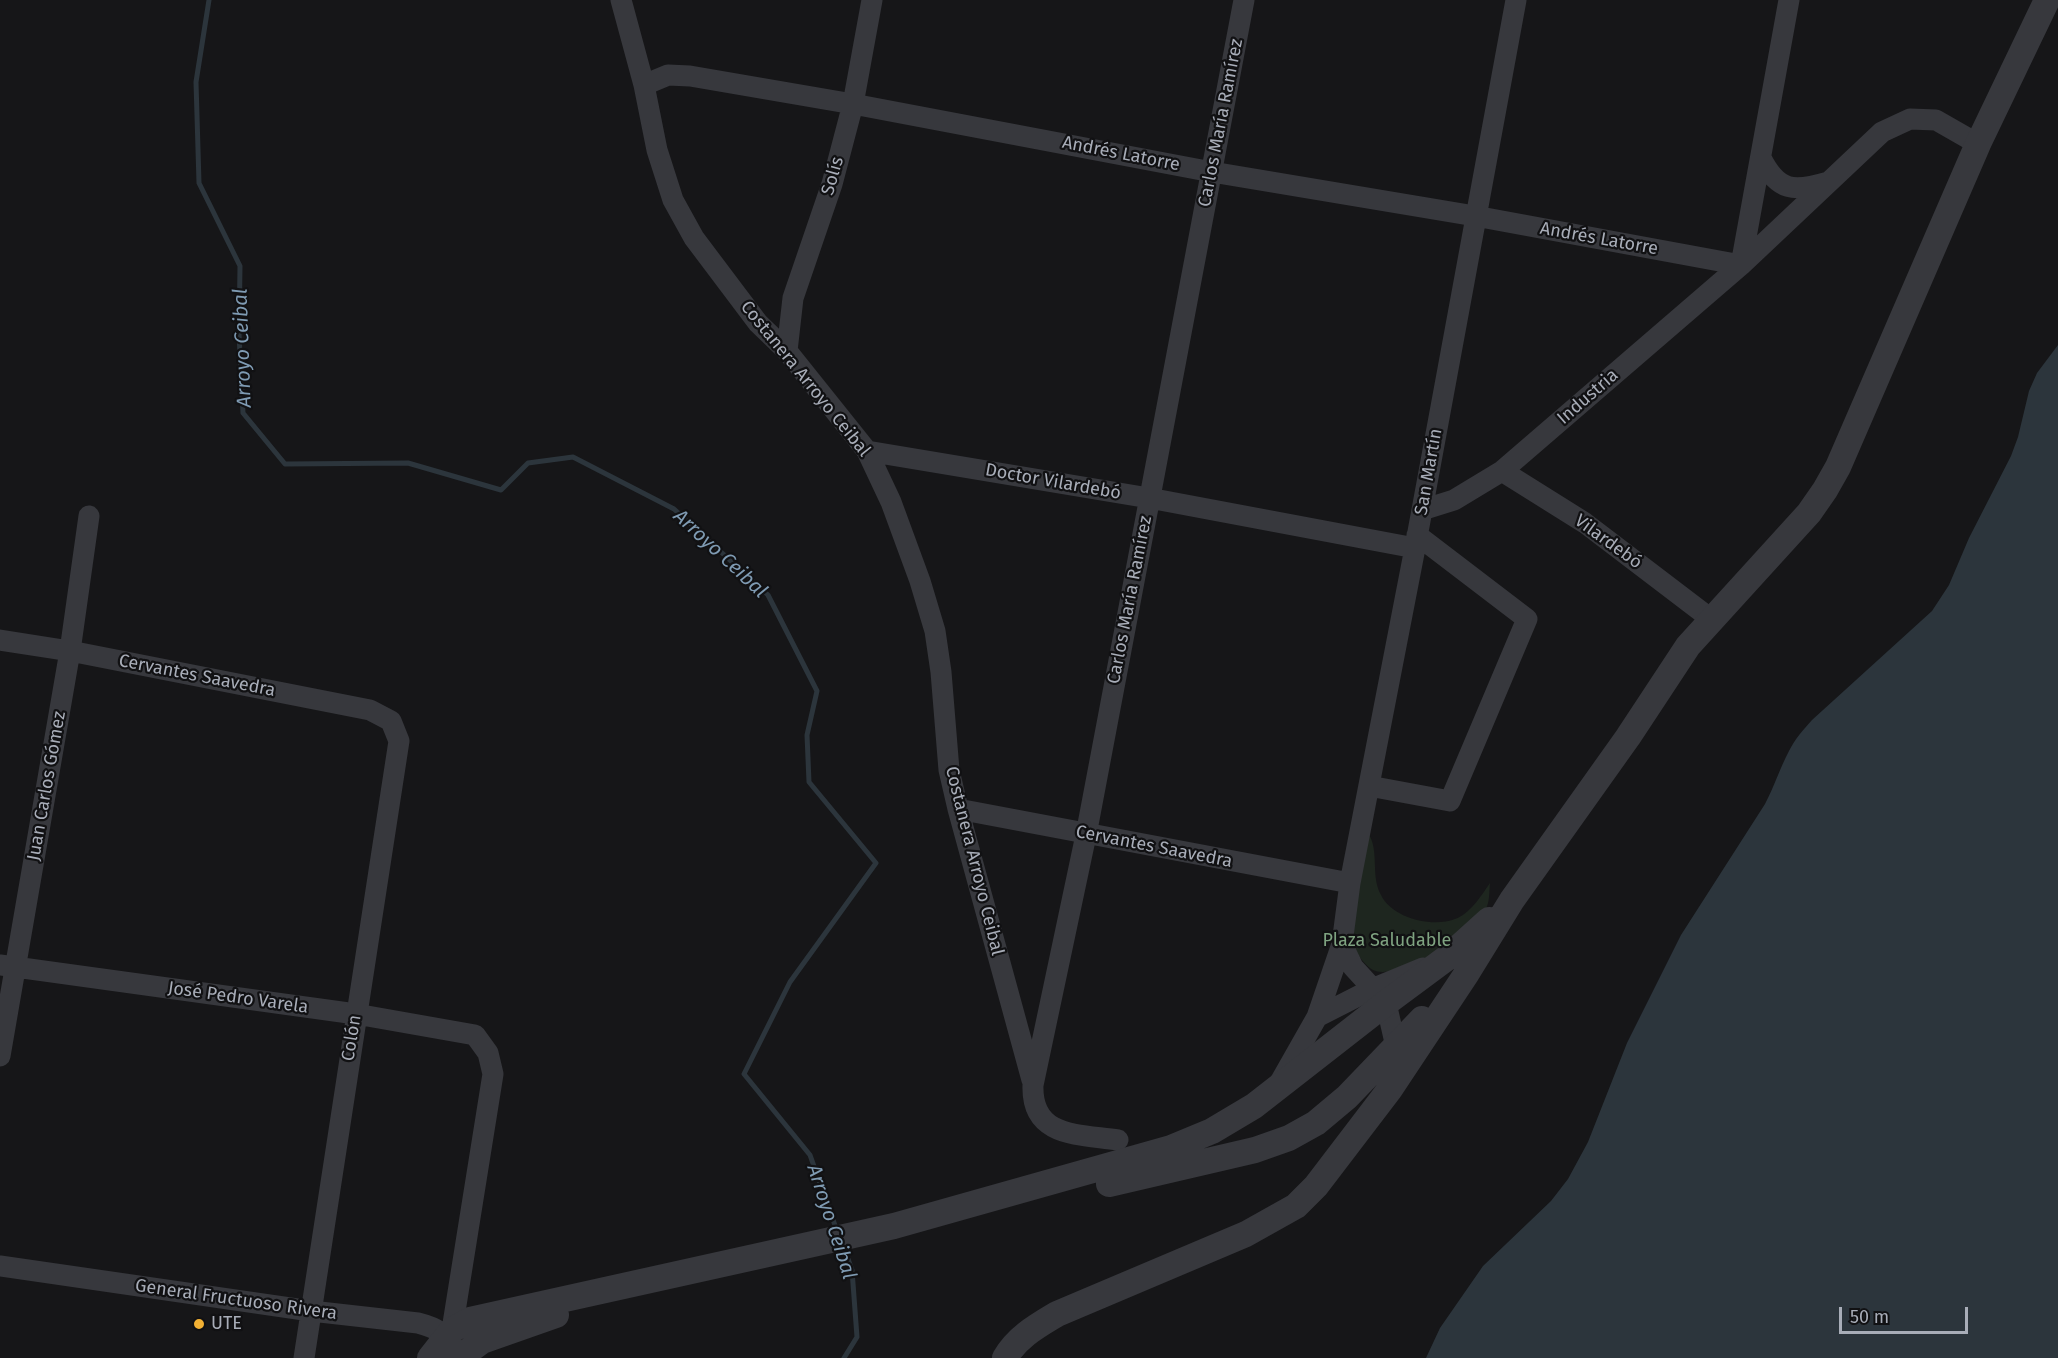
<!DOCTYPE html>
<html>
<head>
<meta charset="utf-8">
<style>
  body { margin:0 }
  #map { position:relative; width:2058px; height:1358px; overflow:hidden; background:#161618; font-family:"Fira Sans",sans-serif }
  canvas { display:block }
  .scale { position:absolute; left:1839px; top:1307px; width:129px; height:27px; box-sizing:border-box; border:3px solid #a8adb8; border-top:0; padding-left:8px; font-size:18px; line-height:21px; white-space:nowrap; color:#a8adb8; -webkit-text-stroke:4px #111113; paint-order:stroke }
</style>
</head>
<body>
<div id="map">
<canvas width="2058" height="1358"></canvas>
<div class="scale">50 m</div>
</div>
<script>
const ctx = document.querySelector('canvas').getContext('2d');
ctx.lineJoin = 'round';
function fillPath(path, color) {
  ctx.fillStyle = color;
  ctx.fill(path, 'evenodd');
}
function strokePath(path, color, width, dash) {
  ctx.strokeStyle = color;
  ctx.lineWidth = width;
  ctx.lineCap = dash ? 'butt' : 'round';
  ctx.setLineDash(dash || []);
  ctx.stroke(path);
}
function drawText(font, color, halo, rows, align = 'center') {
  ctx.font = font + ' "Fira Sans",sans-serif';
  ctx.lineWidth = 4.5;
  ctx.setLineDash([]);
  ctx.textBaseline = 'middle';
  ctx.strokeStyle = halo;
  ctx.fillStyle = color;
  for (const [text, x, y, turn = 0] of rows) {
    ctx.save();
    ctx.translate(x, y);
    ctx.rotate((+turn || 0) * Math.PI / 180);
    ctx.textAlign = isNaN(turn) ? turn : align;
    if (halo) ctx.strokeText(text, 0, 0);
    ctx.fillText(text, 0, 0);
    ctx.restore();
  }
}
fillPath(new Path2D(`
  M1368 833C1380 851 1370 875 1381 895 1392 918 1432 928 1455 919 1470 914 1481 896 1490 883 1489 892 1490 903 1485 910 1482 915 1479 921 1475 925 1461 942 1395 981 1373 970 1366 966 1356 954 1353 946 1347 929 1364 854 1368 833Z`), '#1e261f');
fillPath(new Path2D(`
  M2058 345V1358H1426L1440 1328 1483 1266 1551 1201 1568 1179 1588 1142 1627 1043 1681 935 1765 804C1774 787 1780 768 1789 751 1795 739 1803 730 1812 720L1932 611 1949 585 1969 538 2011 456 2018 437 2029 391 2037 373Z`), '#2c353c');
strokePath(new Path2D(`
  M209 0 196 82 199 183 240 266 239 334 243 413 285 464 408 463 501 490 528 463 573 457 674 509 768 595 817 691 807 735 809 782 876 863 790 982 744 1074 810 1155 837 1231
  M843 1245 852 1270 857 1337 844 1358`), '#2c353c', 5);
strokePath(new Path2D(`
  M621 0 644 85 657 150 673 200 694 238 758 323 787 351 867 451 891 502 920 581 935 631 941 672 949 770 958 809 1032 1080
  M644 85 668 75 690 76 853 104 1212 172 1475 216 1741 265 1789 0
  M1761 158C1778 192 1794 192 1828 182
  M787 351 793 298 832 184 853 104 872 0
  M867 451 1149 498 1415 548
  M1502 471 1585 523 1711 619
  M1422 510 1454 500 1502 471 1741 265 1882 132 1910 119 1936 120 1978 144
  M0 640 70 651 370 710 391 721 399 741 304 1358
  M1369 786 1450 801 1527 619 1417 535
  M958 809 1350 883
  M1342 944 1353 967 1386 1003 1396 1047 1395 1059
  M0 965 356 1014 475 1035 488 1053 493 1074 452 1330
  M1317 1017 1372 989 1423 968
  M0 1056 70 651 89 516
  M1279 1084 1317 1017 1342 944 1350 883 1415 548 1516 0
  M1118 1140C1079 1134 1031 1138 1033 1085L1086 835 1244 0
  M0 1266 311 1311 418 1323C438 1328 444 1333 456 1350`), '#37383d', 21);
strokePath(new Path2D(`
  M1109 1184 1255 1150 1289 1138 1316 1123 1347 1097 1422 1019
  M430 1358 452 1330 470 1320 894 1226 1171 1148 1212 1131 1254 1106 1386 1003 1448 957 1489 920
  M459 1358 482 1341 556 1315
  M1005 1358C1017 1337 1037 1326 1057 1314L1246 1234 1296 1206 1316 1186 1390 1089 1467 973 1512 900 1628 737 1688 646 1809 513 1825 490 1838 467 1978 144 2047 0`), '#37383d', 26);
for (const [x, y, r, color] of [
  [199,1324,6,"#f2b134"]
]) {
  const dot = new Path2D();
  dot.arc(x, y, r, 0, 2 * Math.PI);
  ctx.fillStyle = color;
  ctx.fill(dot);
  strokePath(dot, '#111113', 2);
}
drawText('18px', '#a8adb8', '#111113', [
  ["Carlos María Ramírez",1221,123,-79],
  ["Andrés Latorre",1121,154,11],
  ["Solís",833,176,-74],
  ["Andrés Latorre",1599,239,10],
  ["Costanera Arroyo Ceibal",805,379,51],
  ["Industria",1588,397,-41],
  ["San Martín",1429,472,-80],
  ["Doctor Vilardebó",1053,482,10],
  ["Vilardebó",1608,542,36],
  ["Carlos María Ramírez",1130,600,-79],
  ["Cervantes Saavedra",197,676,11],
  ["Juan Carlos Gómez",47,786,-80],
  ["Cervantes Saavedra",1154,847,11],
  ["Costanera Arroyo Ceibal",974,861,76],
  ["José Pedro Varela",238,998,8],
  ["Colón",352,1038,-81],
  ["General Fructuoso Rivera",236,1300,8]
]);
drawText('18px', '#7fa381', '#111113', [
  ["Plaza Saludable",1387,941]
]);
drawText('18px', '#a8adb8', '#111113', [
  ["UTE",211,1324]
], 'left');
drawText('italic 20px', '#7f9bb3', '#111113', [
  ["Arroyo Ceibal",243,348,-92],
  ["Arroyo Ceibal",720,554,43],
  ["Arroyo Ceibal",831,1222,72]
]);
</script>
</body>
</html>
